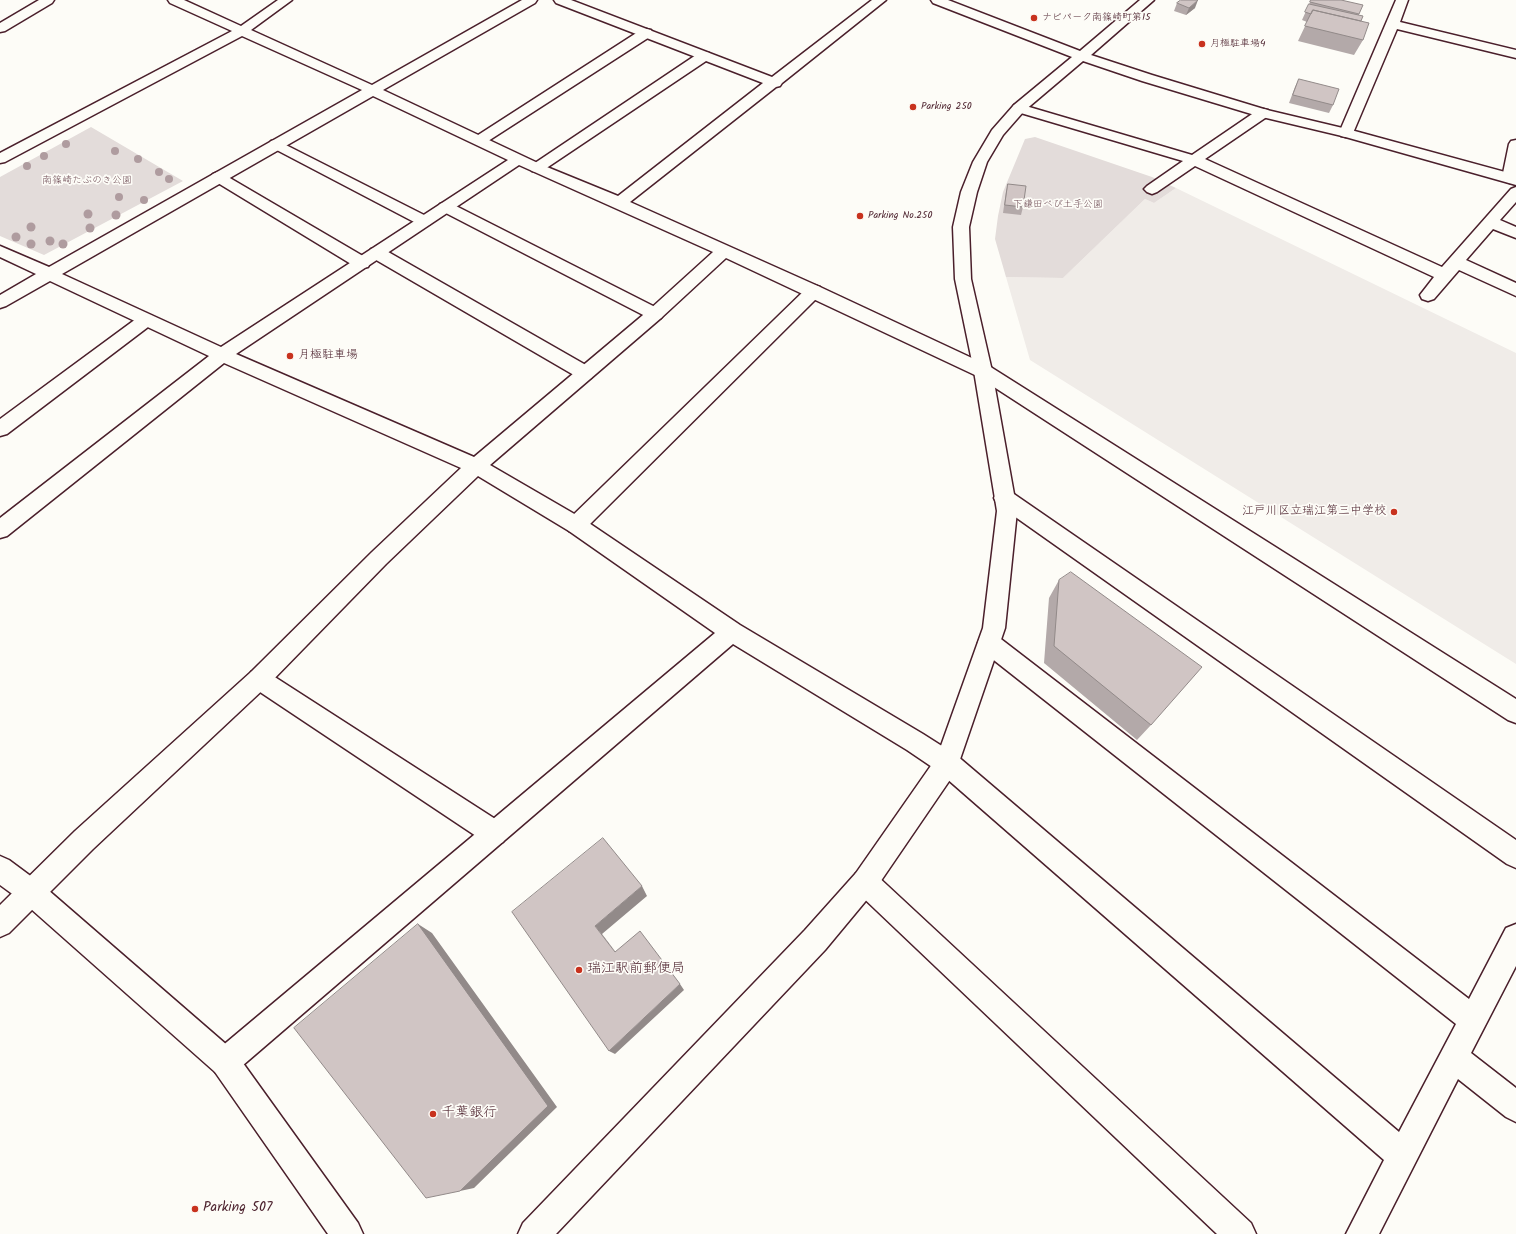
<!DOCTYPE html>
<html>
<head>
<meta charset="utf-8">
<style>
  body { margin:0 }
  canvas { display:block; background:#fdfcf7 }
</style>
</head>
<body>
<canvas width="1516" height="1234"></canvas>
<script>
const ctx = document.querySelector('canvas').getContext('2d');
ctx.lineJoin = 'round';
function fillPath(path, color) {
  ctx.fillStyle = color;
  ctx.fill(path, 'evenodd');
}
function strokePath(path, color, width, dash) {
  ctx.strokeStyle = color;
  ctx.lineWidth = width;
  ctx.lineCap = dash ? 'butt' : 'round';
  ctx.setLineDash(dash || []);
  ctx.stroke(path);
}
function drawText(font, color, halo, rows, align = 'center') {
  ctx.font = font + ' Kalam,"Klee One",sans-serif';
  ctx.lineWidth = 3.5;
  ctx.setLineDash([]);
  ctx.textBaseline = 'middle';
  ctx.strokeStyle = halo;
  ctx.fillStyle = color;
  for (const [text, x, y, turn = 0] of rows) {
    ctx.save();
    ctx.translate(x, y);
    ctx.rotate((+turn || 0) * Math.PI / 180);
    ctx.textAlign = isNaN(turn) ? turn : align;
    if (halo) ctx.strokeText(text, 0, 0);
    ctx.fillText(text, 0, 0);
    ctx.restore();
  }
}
fillPath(new Path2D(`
  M1176 188 1516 353V664L1030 360 1006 277 1063 278 1145 199 1154 203Z`), '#f0ece8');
fillPath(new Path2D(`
  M91 127 183 181 44 255 0 236V177Z
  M1035 137 1152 177 1176 188 1154 203 1145 199 1063 278 1006 277 995 239 998 216 1003 192 1025 139Z`), '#e3dcda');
const service = new Path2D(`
  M646 29 651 30 652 33 651 36 485 143 480 144 475 143 473 140 475 137 641 30Z
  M704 52 709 53 711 56 709 59 542 171 537 172 532 171 530 168 532 165 699 53Z
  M276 140 430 218 432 221 430 224 424 226 418 224 271 147 269 144 271 141Z
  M1516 140V180L1510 183 1505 181 1502 178 1509 144 1511 141Z
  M218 172 223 174 368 259 370 263 368 267 362 268 356 267 213 180 210 177 213 174Z
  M446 202 452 204 661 310 664 314 661 318 655 320 649 318 440 210 438 207 440 204Z
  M377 248 383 249 591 368 594 373 591 378 585 379 579 378 371 257 369 253 371 249Z
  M814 285 820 287 822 291 820 295 583 531 576 533 569 531 566 525 569 519 808 287Z
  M146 314 152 316 155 320 152 324 7 434 0 436V419L140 316Z
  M259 669 267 672 503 824 507 833 503 842 494 846 485 842 251 686 248 679 251 672Z`);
const minor = new Path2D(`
  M168 0H184L241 26 278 0H292L251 30 372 85 522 0H537L535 3 383 90 542 165 618 196 763 83 556 3 554 0H571L772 77 872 0H886L782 83 780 86 776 87 630 202 820 287 989 366 1516 699V723L1508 720 977 376 726 258 661 318 490 465 583 519 740 625 923 734 956 755 1399 1132 1456 1024 981 650 978 643 981 636 989 633 997 636 1469 999 1506 928 1516 924V966L1471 1053 1516 1088V1122L1506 1117 1458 1079 1379 1234H1346L1384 1160 938 771 907 750 733 644 235 1072 225 1076 215 1072 211 1062 215 1052 715 633 569 531 478 476 386 564 267 686 93 849 9 933 0 937V905L75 831 251 672 372 552 461 468 224 363 7 536 0 538V518L209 356 50 281 6 306 0 308V295L36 274 0 257V246L49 267 362 90 242 36 5 162 0 163V153L232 31 170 3ZM373 96 508 160 221 347 62 274ZM519 165 713 252 649 310 474 457 236 354Z
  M1396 0H1408L1400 22 1516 50V58L1397 29 1353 133 1351 136 1346 137 1341 136 1339 133Z
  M1019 104 1192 155 1258 110 1263 109 1268 110 1270 113 1268 116 1205 159 1442 267 1511 189 1516 187V202L1500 220 1516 227V238L1493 229 1466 260 1516 283V296L1459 270 1434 299 1428 301 1422 299 1420 295 1434 277 1195 166 1157 192 1152 194 1147 192 1144 189 1147 186 1183 161 1014 111 1012 108 1014 105Z
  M1004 490 1011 492 1516 840V868L1507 864 997 504 994 498 997 492Z
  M865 869 874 873 1251 1223 1256 1234H1217L856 891 852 882 856 873Z`);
const tertiary = new Path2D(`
  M931 0H948L1080 51 1140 0H1154L1091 55 1152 75 1267 110 1351 130 1516 175V185L1342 136 1258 116 1142 81 1083 61 1024 111 1003 135 987 162 977 192 969 227 971 279 992 371 1017 511 1005 628 956 771 874 891 825 950 556 1234H518L523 1223 805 930 856 873 937 757 983 628 997 511 974 371 955 279 953 227 961 192 973 162 992 130 1014 105 1072 57 933 3Z
  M0 856 9 860 40 883 235 1052 358 1223 363 1234H328L215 1072 22 901 0 885Z`);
const secondary = new Path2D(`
  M39 0H54L52 3 5 31 0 32V23Z`);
strokePath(service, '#4a1f2b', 3);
strokePath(minor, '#4a1f2b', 3);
strokePath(tertiary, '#4a1f2b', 3);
strokePath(secondary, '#4a1f2b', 3);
fillPath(service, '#fdfcf7');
fillPath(minor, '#fdfcf7');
fillPath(tertiary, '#fdfcf7');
fillPath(secondary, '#fdfcf7');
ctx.fillStyle = '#af9c9f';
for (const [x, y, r] of [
  [66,144,4],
  [115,151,4],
  [44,156,4],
  [138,159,4],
  [27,166,4],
  [159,172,4],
  [169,179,4],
  [119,197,4],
  [144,200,4],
  [88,214,4.5],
  [116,215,4.5],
  [31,227,4.5],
  [90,228,4.5],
  [16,237,4.5],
  [50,241,4.5],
  [31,244,4.5],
  [63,244,4.5]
]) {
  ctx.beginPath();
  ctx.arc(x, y, r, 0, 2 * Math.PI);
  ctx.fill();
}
fillPath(new Path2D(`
  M1311 0 1359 14V15L1361 21 1363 40 1354 55 1298 41 1307 22 1302 20Z
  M1177 3 1195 8 1186 15 1174 11Z
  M1299 79 1333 105 1329 113 1289 103 1295 87Z
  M1008 184 1023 207 1021 215 1003 213 1006 192Z
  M1059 580 1151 725 1137 740 1044 663 1049 598Z`), '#b3a9a9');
fillPath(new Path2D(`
  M1198 0 1195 8 1186 15 1189 8Z
  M642 886 647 896 602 934 621 959 595 926Z
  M418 924 432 933 557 1107 474 1188 460 1191Z
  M680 984 684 990 615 1054 609 1051Z`), '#928a89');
const building = new Path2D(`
  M1181 0H1198L1189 8 1177 3Z
  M1311 0H1341L1363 5 1359 14 1310 2Z
  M1309 4 1363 16 1361 21 1313 10 1311 14 1305 12Z
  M1313 10 1369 23 1363 40 1305 26Z
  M1299 79 1339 89 1333 105 1293 95Z
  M1008 184 1026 186 1023 207 1005 205Z
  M1071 572 1202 667 1151 725 1054 646 1059 580Z
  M603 838 642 886 595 926 615 952 640 931 680 984 609 1051 512 912Z
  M418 924 548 1106 460 1191 426 1198 294 1028Z`);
fillPath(building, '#d0c5c4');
strokePath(building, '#928a89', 1);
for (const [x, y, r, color] of [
  [1034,18,4,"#c8321e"],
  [1202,44,4,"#c8321e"],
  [913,107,4,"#c8321e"],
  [860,216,4,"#c8321e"],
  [290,356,4,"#c8321e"],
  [1394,512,4,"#c8321e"],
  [579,970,4,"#c8321e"],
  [433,1114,4,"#c8321e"],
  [195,1209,4,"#c8321e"]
]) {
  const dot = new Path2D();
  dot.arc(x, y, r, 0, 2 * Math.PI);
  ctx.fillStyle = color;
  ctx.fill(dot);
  strokePath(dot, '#fdfcf7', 1.5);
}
drawText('10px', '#4a1f2b', '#fdfcf7', [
  ["ナビパーク南篠崎町第15",1042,18],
  ["月極駐車場4",1210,44],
  ["Parking 250",921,107],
  ["Parking No.250",868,216]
], 'left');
drawText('10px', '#704e57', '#fdfcf7', [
  ["南篠崎たぶのき公園",87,181],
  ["下鎌田べび土手公園",1058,205]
]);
drawText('12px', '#4a1f2b', '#fdfcf7', [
  ["月極駐車場",298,356],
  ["江戸川区立瑞江第三中学校",1386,512,"right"]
], 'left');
drawText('14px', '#4a1f2b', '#fdfcf7', [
  ["瑞江駅前郵便局",587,970],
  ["千葉銀行",441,1114],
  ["Parking 507",203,1209]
], 'left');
</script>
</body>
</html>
